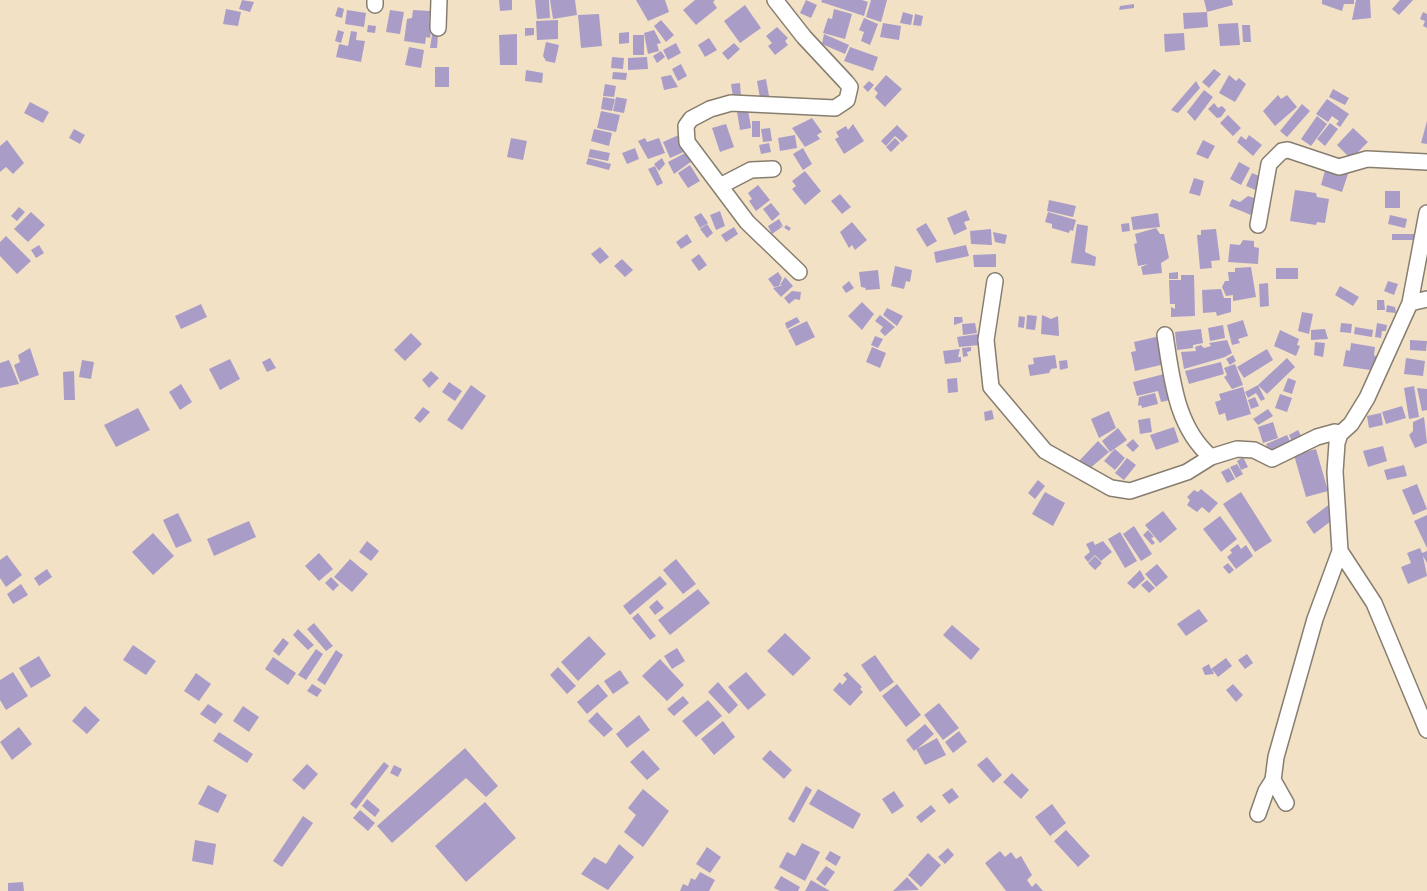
<!DOCTYPE html>
<html>
<head>
<meta charset="utf-8">
<style>
  body { margin:0 }
  canvas { display:block; background:#f2e1c5 }
</style>
</head>
<body>
<canvas width="1427" height="891"></canvas>
<script>
const ctx = document.querySelector('canvas').getContext('2d');
ctx.lineJoin = 'round';
function fillPath(path, color) {
  ctx.fillStyle = color;
  ctx.fill(path, 'evenodd');
}
function strokePath(path, color, width, dash) {
  ctx.strokeStyle = color;
  ctx.lineWidth = width;
  ctx.lineCap = dash ? 'butt' : 'round';
  ctx.setLineDash(dash || []);
  ctx.stroke(path);
}
fillPath(new Path2D(`
  M242 0 254 2 250 12 239 9Z
  M499 0H512V10L500 11Z
  M535 0H549L550 18 537 19Z
  M550 0H575L577 15 553 19Z
  M636 0H665L669 12 648 21Z
  M695 0H715L713 2 717 8 696 25 683 10Z
  M806 0 817 5 811 18 800 13Z
  M822 0H862L868 2 864 16 821 2Z
  M871 0H887L881 22 866 17Z
  M1204 0H1232L1233 5 1207 12 1208 27 1184 29 1183 13 1207 12Z
  M1322 0H1354V4H1344L1342 11 1322 4Z
  M1356 0H1370L1371 18 1352 20Z
  M1400 0H1413L1399 15 1392 9Z
  M1134 4V8L1119 10 1120 6Z
  M745 5 761 28 740 43 724 21Z
  M338 7 344 9 342 18 335 16Z
  M226 9 241 12 238 26 223 24Z
  M834 9 852 14 845 39 823 33 828 18 832 19Z
  M347 10 366 13 364 27 345 24Z
  M390 10 404 12 400 34 386 32Z
  M413 10 430 11 429 23 432 25 430 38 426 37 425 44 404 41 407 19 412 18Z
  M903 12 913 15 911 25 900 23Z
  M1423 12 1427 14V28L1423 26 1425 21 1420 19Z
  M599 14 602 46 581 48 578 15Z
  M915 14 923 16 921 26 913 25Z
  M864 18 878 24 870 45 861 41 864 32 859 30Z
  M558 20V39L537 40 536 21Z
  M661 20 674 35 666 42 654 26Z
  M883 23 901 26 899 40 880 37Z
  M1238 23 1240 45 1220 46 1218 24Z
  M368 25 376 26 375 33 367 32Z
  M1242 25H1250L1251 42H1243Z
  M777 27 788 38 785 41 788 45 775 55 768 46 772 43 766 36Z
  M525 28H534V35L525 36Z
  M338 30 344 32 341 43 335 41Z
  M654 30 661 43 657 44 659 51 648 54 644 33Z
  M351 31 357 32 356 40 365 41 361 62 336 57 339 44 348 46Z
  M629 32V43L619 44V33Z
  M1184 33 1185 50 1165 52 1164 34Z
  M517 34V65H500L499 35Z
  M824 34 849 45 845 54 822 44Z
  M432 35H438L437 48H430Z
  M633 35H644V55H633Z
  M709 38 717 50 705 57 698 45Z
  M546 42 559 45 555 63 546 61 543 56Z
  M676 43 681 53 668 60 663 50Z
  M734 43 740 49 728 60 722 53Z
  M409 47 424 50 421 68 405 65Z
  M850 47 878 57 873 71 844 61Z
  M661 51 665 57 657 63 653 56Z
  M612 57 624 58 623 69 611 68Z
  M647 57 648 69 628 70V58Z
  M681 64 687 76 678 81 672 69Z
  M435 67H449V87H435Z
  M1214 69 1221 74 1209 88 1202 82Z
  M526 70 543 73 542 83 525 81Z
  M613 72 627 73 626 80 612 79Z
  M671 75 678 87 664 90 661 77Z
  M886 75 902 89 885 107 875 97 878 93 874 89Z
  M1229 75 1236 81 1239 78 1246 84 1235 102 1219 93Z
  M766 79 769 96 760 98 757 81Z
  M869 81 874 85 868 92 863 87Z
  M1196 81 1200 88 1178 113 1171 110Z
  M740 83 741 97H733L731 84Z
  M605 84 616 86 614 97 603 96Z
  M1333 89 1349 98 1345 105 1329 97Z
  M1204 90 1213 97 1195 121 1187 112Z
  M1278 95 1281 99 1287 95 1297 107 1275 126 1263 111Z
  M603 97 615 99 612 111 601 109Z
  M616 97 627 99 624 113 613 111Z
  M1327 99 1349 114 1340 127 1336 124 1339 121 1332 116 1328 122 1316 114Z
  M30 102 49 112 43 123 24 113Z
  M1214 103 1218 108 1222 106 1226 110 1221 117 1217 118 1208 109Z
  M1302 104 1310 111 1287 137 1280 131Z
  M748 110 751 128 740 130 737 112Z
  M601 111 620 115 616 132 597 128Z
  M1228 115 1241 128 1233 136 1220 123Z
  M1317 116 1327 124 1311 146 1301 139Z
  M812 118 822 132 817 135 820 139 805 147 792 128Z
  M752 121H760V137H752Z
  M1427 121V144L1421 143Z
  M1330 123 1338 129 1325 146 1317 139Z
  M726 124 734 147 720 152 712 128Z
  M853 124 864 141 844 154 835 139 839 137 836 132 846 126 848 130Z
  M897 125 908 136 902 142 895 136 886 146 881 141Z
  M770 128 772 141 763 142 761 129Z
  M1353 128 1368 142 1351 159 1337 145Z
  M74 129 85 135 80 144 69 138Z
  M594 129 612 133 609 146 591 141Z
  M681 134 688 150 670 158 663 142Z
  M795 135 797 148 780 151 778 138Z
  M1249 135 1262 145 1253 156 1237 142 1241 136 1246 140Z
  M511 138 527 141 523 160 507 157Z
  M645 138 647 142 659 138 665 153 648 159 638 141Z
  M895 138 900 143 891 152 886 147Z
  M7 140 24 163 13 174 6 167 0 172V146Z
  M1203 140 1215 146 1208 159 1196 154Z
  M769 143 771 152 761 154 759 145Z
  M635 148 639 159 627 164 622 153Z
  M803 148 812 164 803 170 793 154Z
  M590 149 610 153 608 161 588 157Z
  M687 152 692 161 674 174 668 162Z
  M588 158 611 164 609 170 586 164Z
  M662 158 665 164 659 171 654 164Z
  M1239 162 1250 168 1241 185 1230 179Z
  M690 165 700 181 688 188 678 173Z
  M655 166 663 183 657 186 648 169Z
  M1326 167 1348 174 1342 192 1321 185Z
  M805 171 821 191 805 205 792 189 796 186 792 181Z
  M1252 173 1264 178 1258 191 1246 186Z
  M1194 178 1204 181 1200 196 1189 193Z
  M758 185 770 200 756 211 749 201 752 199 748 193Z
  M1295 190 1316 193 1317 197 1329 199 1325 223 1317 222 1316 225 1290 221Z
  M1385 191H1400V208H1385Z
  M840 194 851 207 842 214 831 201Z
  M1248 196 1257 199 1251 215 1229 206 1232 199 1240 202Z
  M1049 200 1076 206 1073 217 1047 211Z
  M771 203 780 214 772 221 763 209Z
  M19 207 25 212 17 221 11 216Z
  M966 210 970 220 964 222 967 229 954 235 947 218Z
  M720 211 725 226 716 230 710 215Z
  M31 212 45 225 28 242 14 229Z
  M1048 212 1076 220 1073 231 1070 230 1069 233 1052 228V224L1045 222Z
  M701 213 708 223 700 228 694 217Z
  M1158 213 1160 227 1133 230 1131 217Z
  M1390 215 1407 219 1405 228 1388 224Z
  M779 219 784 228 786 225 791 228 789 231 779 224 782 227 772 234 768 226Z
  M852 222 867 240 855 250 852 245 849 248 840 232Z
  M926 223 937 241 927 247 916 229Z
  M1129 223 1130 231 1122 232 1121 224Z
  M707 224 713 233 707 238 700 229Z
  M1077 224 1088 226 1085 252 1096 257 1095 266 1071 263Z
  M734 227 738 234 726 242 721 235Z
  M1156 228 1160 234H1164L1169 258 1161 263 1162 273 1143 275 1141 267 1148 264 1138 266 1134 244 1137 243 1135 234Z
  M991 229 992 245 971 244 970 231Z
  M1216 229 1220 260 1211 261 1212 268 1200 269 1197 235H1201V230Z
  M993 232 1007 235 1005 244 995 242Z
  M687 234 692 242 681 249 676 242Z
  M1392 234H1417V240H1392Z
  M6 236 31 261 17 274 0 256V242Z
  M1243 240 1254 241V247L1259 248 1258 264 1228 262 1230 244 1240 245Z
  M39 245 44 253 36 258 31 250Z
  M966 245 969 256 936 263 934 252Z
  M600 247 609 257 600 264 591 254Z
  M699 254 707 265 699 271 691 260Z
  M996 254V267H974L973 255Z
  M622 259 633 270 625 277 614 266Z
  M895 266 912 270 910 282 906 281 904 289 891 286Z
  M1251 267 1256 297 1233 301V295L1226 296 1222 287 1225 281H1229L1228 272H1235V268Z
  M1276 268H1298V279H1276Z
  M878 270 880 289 865 290 866 288 861 287 859 272Z
  M778 272 782 278 779 286 774 287 768 279Z
  M1178 272V279H1169V273Z
  M1181 275H1194L1195 316 1171 317V307L1175 309V304H1170L1169 280H1181Z
  M785 277 793 286 781 297 773 288 783 285H780Z
  M849 281 854 288 846 293 842 287Z
  M1388 281 1398 284 1394 295 1384 291Z
  M1268 283 1269 306 1260 307 1259 284Z
  M1340 286 1359 297 1353 306 1335 295Z
  M1221 289 1224 298H1231V312L1217 316 1216 312 1203 313 1202 290Z
  M792 291 801 292 800 300 795 299 789 304 784 298Z
  M1377 300H1384L1385 310H1377Z
  M862 302 874 314 862 330 848 316Z
  M201 304 207 317 181 329 175 316Z
  M1387 305 1395 307 1396 313 1386 312Z
  M887 308 903 316 897 326 883 315Z
  M1302 312 1313 314 1309 334 1298 331Z
  M880 315 895 327 885 336 880 331 883 327 875 321Z
  M1027 315 1037 316 1035 330 1026 329Z
  M1042 315 1051 319 1058 316 1059 336 1041 334Z
  M1019 316 1025 317 1024 328 1018 327Z
  M797 317 800 322 787 329 785 323Z
  M954 317H962L963 322 954 325Z
  M1243 320 1248 336 1238 339 1240 343 1232 345 1227 325Z
  M807 321 815 337 796 346 788 330Z
  M975 323 977 333 963 335 962 324Z
  M1341 323 1352 324 1351 333 1340 332Z
  M1377 323 1387 325 1386 331H1382L1381 338 1375 337Z
  M1223 325 1225 338 1210 341 1208 328Z
  M1355 327 1373 330 1372 337 1354 334Z
  M1201 329 1203 343 1193 345V348L1177 350 1175 332Z
  M1325 329 1328 339 1311 340V330Z
  M1280 330 1299 339 1297 345 1300 346 1296 356 1274 346Z
  M411 333 422 344 405 361 394 350Z
  M978 334 979 345 959 347 957 337Z
  M1164 335 1165 364 1135 371 1131 352 1136 351 1134 342Z
  M875 336 883 339 878 348 871 345Z
  M1227 340 1232 353 1225 357 1184 369 1181 352 1196 351 1195 347 1201 345 1204 348 1211 346 1209 343Z
  M1410 340 1427 341 1426 351 1410 350Z
  M1315 342 1325 343 1323 357 1314 355Z
  M1351 343 1375 347 1374 355 1379 359 1377 371 1343 366 1346 350 1350 351Z
  M872 347 886 353 880 368 866 362Z
  M971 347V351L967 352 968 356 963 357 962 348Z
  M30 348 39 375 20 382 14 365 20 362 18 355Z
  M960 349 958 357H961V362L945 364 943 351Z
  M1267 349 1273 360 1244 378 1237 367Z
  M1055 355 1057 368 1051 369 1049 373 1030 376 1028 365 1034 364 1033 358Z
  M1233 355 1236 361 1230 365 1226 359Z
  M270 358 276 368 267 372 262 362Z
  M1287 358 1295 367 1267 394 1258 385Z
  M1406 358 1425 361 1423 376 1404 374Z
  M230 359 240 379 220 390 209 369Z
  M9 360 19 384 0 388V363Z
  M82 360 94 362 91 379 79 377Z
  M1067 360 1068 368 1060 370 1059 361Z
  M1221 362 1224 374 1189 384 1185 371Z
  M1235 364 1243 385 1232 389 1224 377 1227 375 1224 368Z
  M74 371 75 400H64L63 372Z
  M431 371 439 378 429 388 422 380Z
  M1164 374 1170 400 1161 402 1158 391 1137 396 1133 382Z
  M957 378 958 392 948 393 947 379Z
  M1288 378 1296 381 1292 394 1283 391Z
  M449 382 462 391 455 401 442 392Z
  M181 384 192 402 180 410 169 392Z
  M471 385 486 396 462 430 447 420Z
  M1258 385 1265 399 1261 401 1256 393 1248 398 1245 392Z
  M1414 386 1419 417 1409 419 1404 388Z
  M1243 387 1251 414 1227 421 1225 413 1219 415 1215 402 1221 400 1219 394Z
  M1417 388 1427 389V410L1422 411Z
  M1155 393 1158 404 1142 408 1141 405 1138 406 1139 397Z
  M1280 394 1292 398 1287 412 1275 408Z
  M1255 397 1259 406 1251 409 1248 400Z
  M1402 406 1406 418 1386 424 1382 412Z
  M423 407 430 412 420 423 414 418Z
  M138 408 150 430 116 447 104 425Z
  M1268 409 1273 416 1258 425 1253 419Z
  M992 410 994 419 985 421 984 412Z
  M1109 411 1116 428 1099 438 1091 419Z
  M1381 413 1383 425 1369 428 1367 416Z
  M1424 417 1427 443 1415 448 1409 435 1413 431V422Z
  M1150 418 1152 432 1140 434 1138 420Z
  M1273 422 1278 438 1263 443 1258 427Z
  M1174 427 1179 442 1156 450 1150 435Z
  M1118 428 1127 440 1110 452 1102 441Z
  M1298 430 1304 441 1294 446 1289 435Z
  M1287 435 1292 445 1270 454 1266 444Z
  M1133 439 1139 446 1133 452 1126 445Z
  M1098 441 1109 452 1088 470 1079 461Z
  M1383 446 1387 461 1368 467 1363 451Z
  M1115 449 1125 458 1115 470 1104 461 1111 453 1113 456 1111 453Z
  M1316 449 1328 491 1306 497 1294 455Z
  M1243 457 1248 467 1241 470 1237 461Z
  M1127 458 1136 465 1124 480 1115 473Z
  M1237 464 1243 474 1236 478 1230 467Z
  M1404 465 1407 476 1387 480 1384 470Z
  M1229 468 1235 479 1227 483 1221 472Z
  M1038 480 1045 486 1035 499 1028 493Z
  M1417 484 1427 509 1413 515 1402 490Z
  M1201 489 1218 503 1209 513 1202 507 1197 512 1187 505 1190 500 1187 497 1194 490 1198 492Z
  M1045 492 1065 503 1053 526 1032 514Z
  M1241 492 1272 541 1255 552 1223 504Z
  M1335 500V518L1314 534 1306 522Z
  M1163 511 1177 529 1160 543 1145 525Z
  M178 513 192 541 176 548 163 520Z
  M1427 515V548L1414 521Z
  M1220 516 1237 539 1221 552 1203 529Z
  M249 521 256 537 214 556 207 539Z
  M1134 526 1152 554 1141 561 1123 534Z
  M1148 530 1154 537 1151 538 1155 543 1152 545 1143 535Z
  M1120 532 1137 561 1125 568 1108 539Z
  M153 533 174 556 153 575 132 552Z
  M367 541 379 551 371 561 359 552Z
  M1093 541 1095 545 1103 541 1112 552 1101 561 1095 555 1088 562 1084 557 1090 552 1086 544Z
  M1238 544 1241 549 1246 545 1253 556 1236 569 1227 557 1232 553 1230 550Z
  M1420 548 1422 553 1427 551V563L1423 556 1427 576 1408 584 1401 567 1411 563 1407 553Z
  M319 553 333 569 319 581 305 566Z
  M7 555 22 575 6 587 0 578V560Z
  M1095 556 1102 563 1095 570 1088 563Z
  M350 559 368 574 352 592 334 577Z
  M676 559 696 584 683 594 663 570Z
  M1228 563 1234 570 1229 574 1223 567Z
  M1157 564 1168 577 1156 587 1145 574Z
  M47 569 52 577 39 586 34 578Z
  M1140 570 1145 579 1134 589 1127 583Z
  M660 576 667 584 630 615 623 606Z
  M331 577 339 585 333 591 325 583Z
  M1147 580 1155 588 1149 593 1141 585Z
  M21 584 28 595 13 604 7 594Z
  M698 589 710 603 670 635 658 620Z
  M657 600 664 608 655 615 649 607Z
  M1199 609 1208 621 1186 636 1177 624Z
  M638 613 656 636 650 640 632 618Z
  M314 623 333 646 326 651 307 629Z
  M952 625 980 649 971 660 943 635Z
  M298 629 314 645 308 650 293 635Z
  M785 633 811 658 793 676 767 651Z
  M589 636 606 654 578 681 561 662Z
  M283 638 289 643 279 656 273 651Z
  M133 645 156 661 146 675 123 660Z
  M677 648 685 661 672 669 664 656Z
  M316 649 323 654 306 680 298 675Z
  M336 650 343 655 325 685 317 680Z
  M1247 654 1253 663 1245 669 1238 660Z
  M875 655 894 682 880 692 861 665Z
  M39 656 51 676 31 688 19 668Z
  M273 657 296 673 288 685 265 669Z
  M1226 658 1232 666 1218 677 1212 669 1214 674 1205 675 1202 668 1209 664 1211 669Z
  M660 659 684 685 667 701 642 676Z
  M558 667 576 686 567 694 550 675Z
  M620 670 629 683 613 694 604 681Z
  M13 672 28 696 6 710 0 700V680Z
  M746 672 766 695 748 710 728 687Z
  M847 672 862 687 860 689 863 692 850 706 833 690 840 682 842 685 847 679 843 675Z
  M196 673 211 684 199 701 184 691Z
  M718 682 738 705 729 714 708 692Z
  M312 684 322 690 317 697 307 691Z
  M598 684 608 696 587 714 577 702Z
  M897 684 921 715 906 727 882 696Z
  M1233 684 1243 695 1236 702 1226 690Z
  M683 696 689 703 674 716 667 709Z
  M708 700 722 716 696 737 682 721Z
  M939 703 959 728 943 740 924 715Z
  M208 704 223 714 215 724 200 714Z
  M85 706 100 720 87 734 72 721Z
  M243 706 259 717 249 732 233 721Z
  M597 712 613 729 604 737 588 721Z
  M639 715 650 730 627 748 616 734Z
  M723 721 735 737 714 755 701 739Z
  M925 724 934 734 917 749 937 738 946 755 925 765 916 749 914 751 906 740Z
  M19 727 32 744 12 760 0 742Z
  M959 731 967 742 953 753 945 742Z
  M219 732 253 754 247 763 213 741Z
  M465 748 498 786 486 797 466 778 392 843 377 826Z
  M643 750 660 769 647 780 630 762Z
  M770 750 792 770 784 779 762 759Z
  M987 757 1002 775 993 783 977 765Z
  M384 762 389 766 356 809 350 804Z
  M307 764 318 774 304 790 292 780Z
  M394 765 402 769 398 777 390 773Z
  M1012 773 1029 790 1021 799 1003 782Z
  M208 785 227 795 218 813 198 804Z
  M806 786 812 790 794 823 788 819Z
  M952 788 959 797 949 804 942 795Z
  M643 789 669 811 643 847 624 832 636 815 628 808Z
  M818 789 861 814 853 829 809 804Z
  M894 791 904 806 892 814 882 799Z
  M367 799 380 810 375 817 362 806Z
  M485 802 516 838 466 882 435 846Z
  M1052 804 1066 823 1050 836 1035 817Z
  M931 805 936 811 921 823 916 817Z
  M360 810 375 823 368 831 353 818Z
  M303 816 313 823 282 867 273 861Z
  M1066 830 1090 856 1078 867 1054 841Z
  M195 840 216 844 213 865 192 861Z
  M802 843 820 852 805 881 779 867 787 852 795 856Z
  M619 844 634 857 608 890 581 874 594 857 606 864Z
  M707 847 721 857 710 873 696 864Z
  M948 848 954 855 945 864 938 857Z
  M830 851 841 857 836 866 825 859Z
  M1000 851 1005 857 1011 852 1016 859 1021 856 1032 875 1027 880 1032 887 1036 883 1043 891H1006L985 863Z
  M928 853 941 865 921 887 908 875Z
  M826 866 835 872 825 886 816 879Z
  M700 872 715 880 709 891H680L683 884 688 886 691 878 695 880Z
  M781 876 800 887 798 891H780L774 888Z
  M907 877 919 890 893 891Z
  M811 880 830 891H805Z
  M23 882 24 891H8V883Z`), '#a99dc8');
const minor = new Path2D(`
  M375 0V5
  M775 0 804 37 846 82 850 87 847 100 835 108 731 103 710 109 691 119 686 126 687 142 747 222 799 272
  M438 28 439 0
  M720 186 751 170 773 169
  M1258 225 1269 164 1282 151 1288 150 1339 167 1367 159 1427 162
  M995 281 986 340 991 387 1045 451 1111 488 1130 491 1187 472 1211 457 1237 449 1254 450 1272 459 1317 437 1335 432 1340 434
  M1410 303 1427 299
  M1165 335C1172 379 1176 427 1211 457
  M1340 551 1374 603 1427 730
  M1286 803 1273 780 1276 757 1315 619 1340 551 1335 472 1337 443 1340 434 1351 424 1367 398 1410 303 1427 213
  M1258 814 1266 791 1273 780`);
strokePath(minor, '#877e70', 18);
strokePath(minor, '#fff', 15);
</script>
</body>
</html>
